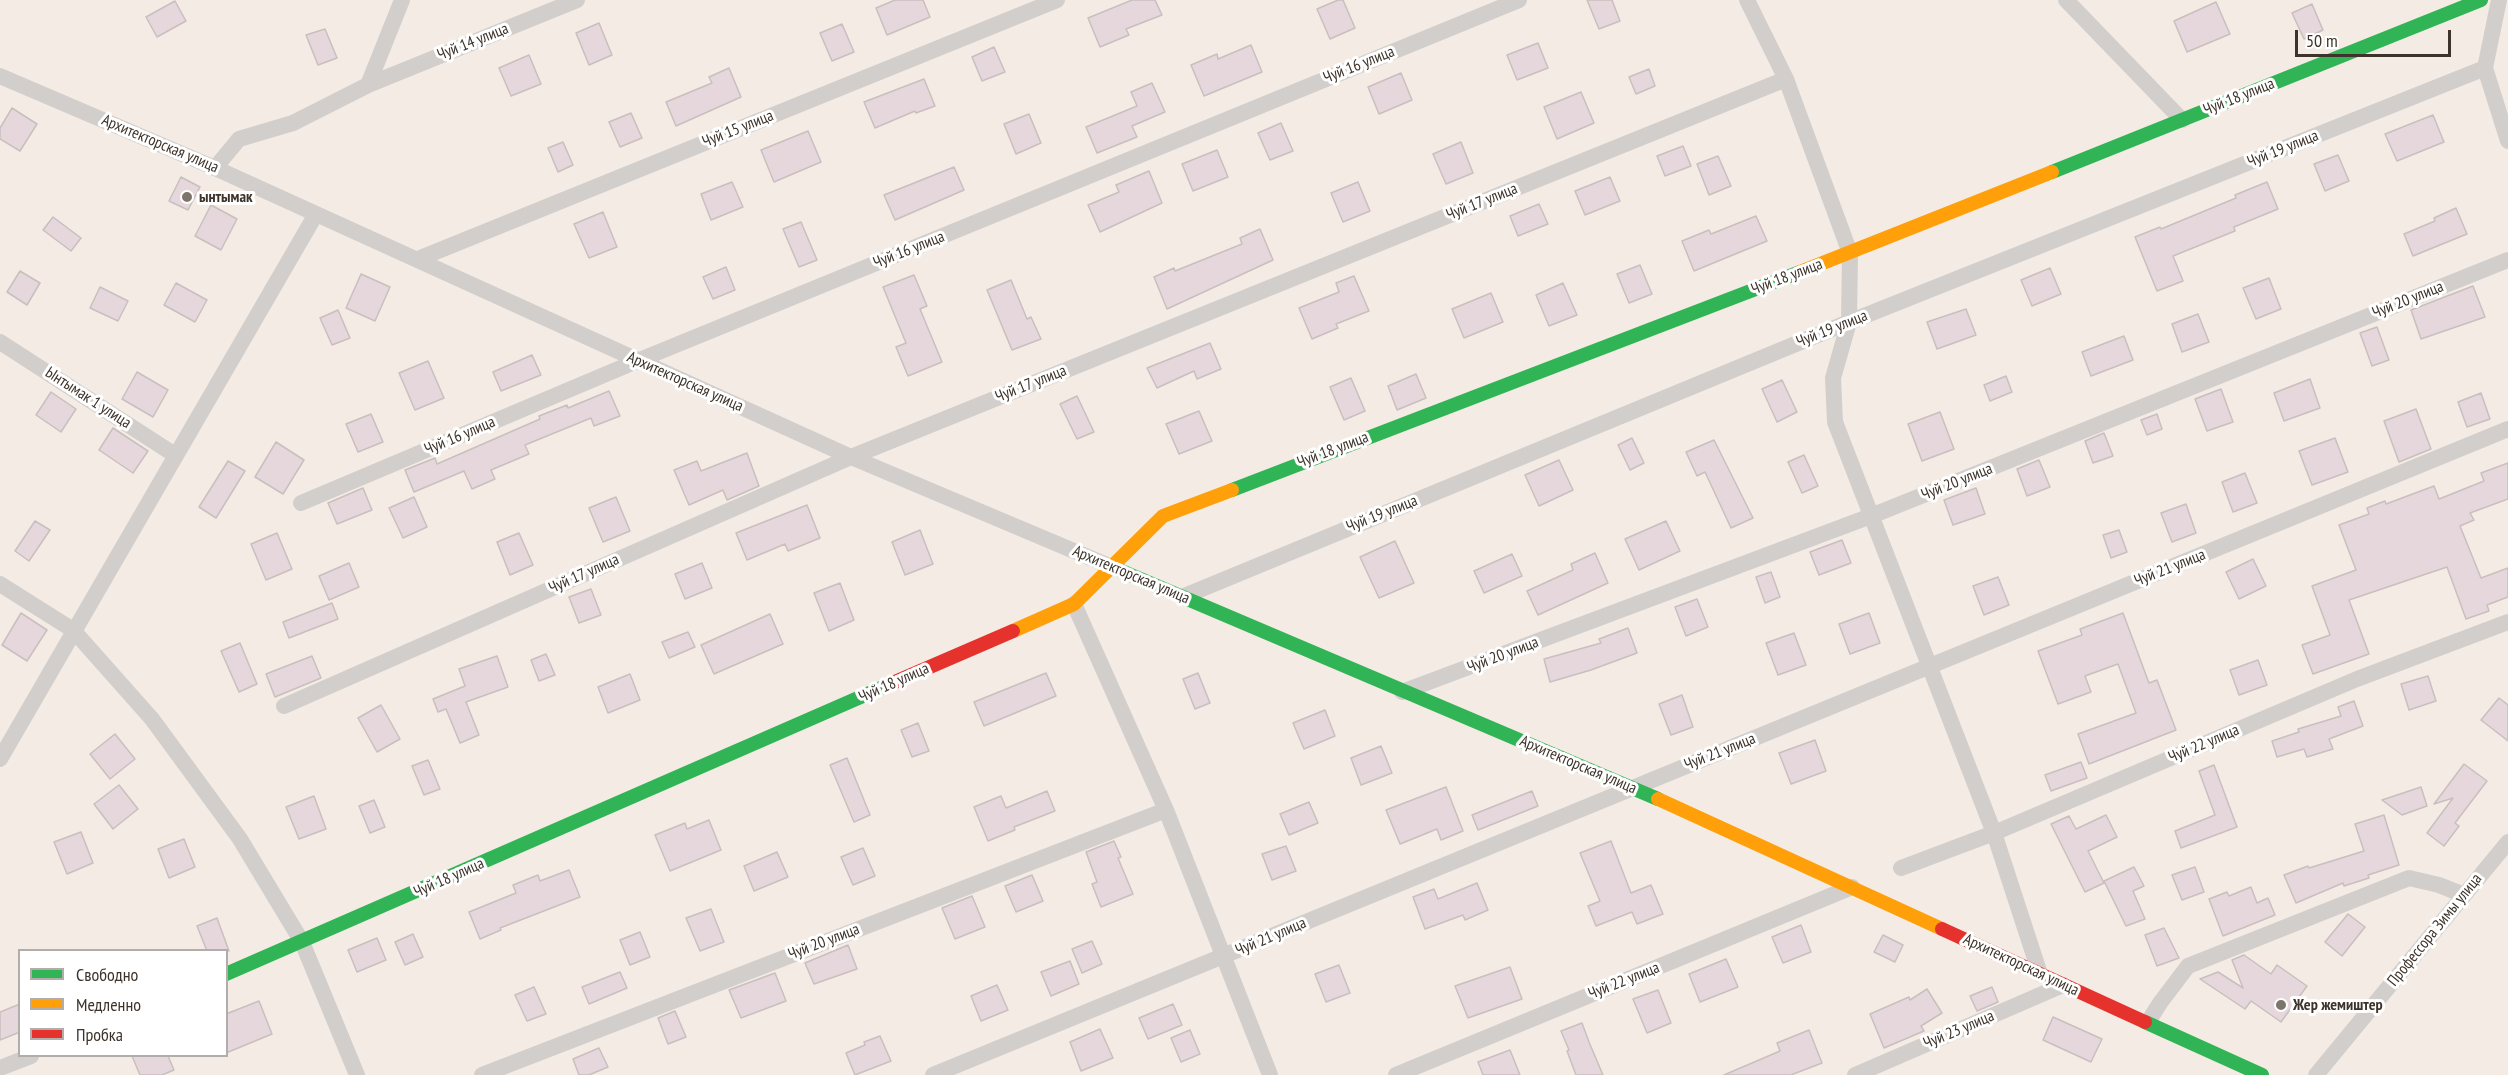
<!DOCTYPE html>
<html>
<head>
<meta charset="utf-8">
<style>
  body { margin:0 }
  #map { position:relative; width:2508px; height:1075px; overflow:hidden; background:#f4ece4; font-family:"PT Sans Narrow",sans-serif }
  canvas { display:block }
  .legend { position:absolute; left:18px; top:949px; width:210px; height:108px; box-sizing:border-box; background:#fff; border:2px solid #b1adaa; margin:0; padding:8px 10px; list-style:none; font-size:18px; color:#3d332a }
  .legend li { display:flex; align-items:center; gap:12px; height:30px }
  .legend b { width:30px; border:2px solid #b1adaa }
  .scale { position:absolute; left:2295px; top:30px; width:156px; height:27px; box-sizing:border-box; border:3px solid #3d332a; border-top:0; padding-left:8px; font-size:18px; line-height:21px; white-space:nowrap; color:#3d332a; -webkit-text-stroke:4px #fff; paint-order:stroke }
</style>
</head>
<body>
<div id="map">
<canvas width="2508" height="1075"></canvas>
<ul class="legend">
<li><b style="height:8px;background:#30b455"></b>Свободно</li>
<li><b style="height:8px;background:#ff9f0a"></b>Медленно</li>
<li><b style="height:8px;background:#e5322d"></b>Пробка</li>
</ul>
<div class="scale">50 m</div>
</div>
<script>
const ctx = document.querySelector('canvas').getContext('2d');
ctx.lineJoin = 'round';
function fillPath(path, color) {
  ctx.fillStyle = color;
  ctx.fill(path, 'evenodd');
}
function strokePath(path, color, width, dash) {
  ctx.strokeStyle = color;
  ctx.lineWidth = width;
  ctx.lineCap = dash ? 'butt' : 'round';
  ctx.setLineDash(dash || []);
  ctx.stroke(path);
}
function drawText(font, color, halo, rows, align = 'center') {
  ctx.font = font + ' "PT Sans Narrow",sans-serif';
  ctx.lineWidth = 6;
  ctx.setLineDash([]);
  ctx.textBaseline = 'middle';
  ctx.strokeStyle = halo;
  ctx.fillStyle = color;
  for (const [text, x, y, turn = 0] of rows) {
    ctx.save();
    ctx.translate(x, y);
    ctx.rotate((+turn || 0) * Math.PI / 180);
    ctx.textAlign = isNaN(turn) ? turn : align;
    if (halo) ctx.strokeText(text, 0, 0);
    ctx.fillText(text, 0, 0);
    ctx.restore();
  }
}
const building = new Path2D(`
  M895 0H923L930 17 887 35 876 8Z
  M1132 0H1155L1162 15 1126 29 1129 35 1100 47 1088 18Z
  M1338 0H1343L1355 28 1330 39 1317 9Z
  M1587 0H1612L1620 21 1599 29Z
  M175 1 186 21 157 37 146 17Z
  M2216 2 2230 34 2187 52 2174 21Z
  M2312 4 2323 30 2304 39 2292 13Z
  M599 23 612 55 589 65 576 33Z
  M842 24 854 52 832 61 820 33Z
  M325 29 337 58 318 65 306 35Z
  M1538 43 1548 68 1517 80 1507 55Z
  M1251 45 1262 72 1204 96 1191 65 1217 54 1218 59Z
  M994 47 1005 72 982 81 972 57Z
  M529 55 541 84 511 96 499 68Z
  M729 68 741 97 676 126 666 102 712 83 709 77Z
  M1649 69 1655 86 1636 94 1629 77Z
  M1401 73 1412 100 1379 114 1368 87Z
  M924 79 935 106 916 113 915 111 875 128 864 102Z
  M1152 83 1165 112 1132 126 1137 137 1097 153 1086 127 1137 106 1131 92Z
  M1581 92 1594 123 1557 139 1544 107Z
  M12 108 37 124 20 151 0 139V128Z
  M631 113 642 138 620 147 609 122Z
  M1029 114 1041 143 1016 154 1004 124Z
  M2433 115 2444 142 2397 161 2385 134Z
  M1281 123 1293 151 1270 160 1258 133Z
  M808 131 821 162 774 182 761 150Z
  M563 142 573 165 558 172 548 148Z
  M1461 142 1473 173 1446 184 1433 154Z
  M1683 146 1691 166 1665 176 1657 156Z
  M1217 150 1228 177 1193 191 1182 164Z
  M2338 155 2349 181 2325 191 2314 164Z
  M1718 156 1731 186 1709 195 1697 164Z
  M954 167 964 190 895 220 884 195Z
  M1149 171 1162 203 1100 232 1088 205 1119 192 1116 185Z
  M181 177 200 187 188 210 169 201Z
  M1610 177 1620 201 1585 215 1575 191Z
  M732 182 743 207 711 220 701 194Z
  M1358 182 1370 211 1343 222 1331 193Z
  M2267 182 2278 209 2234 227 2235 231 2173 256 2183 281 2157 291 2135 237 2160 227 2161 229 2236 198 2235 195Z
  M1539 204 1548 224 1518 236 1510 216Z
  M211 205 237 219 221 250 195 236Z
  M2456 208 2467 234 2413 256 2404 234 2435 221 2434 218Z
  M603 212 617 247 589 258 574 224Z
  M1756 216 1767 241 1694 271 1682 241 1709 230 1711 234Z
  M53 217 81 238 71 251 43 230Z
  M801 222 817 260 799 267 783 229Z
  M1260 229 1273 260 1167 309 1154 277 1174 268 1175 271 1242 244 1240 238Z
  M1640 265 1652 294 1629 303 1617 274Z
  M726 267 735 290 713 299 703 277Z
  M2050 268 2061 294 2032 306 2021 280Z
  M20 271 40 283 27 305 7 292Z
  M361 274 390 287 375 321 346 308Z
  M914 275 927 306 920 309 942 362 908 376 896 347 906 343 883 287Z
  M1354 276 1369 311 1336 324 1338 328 1312 339 1299 308 1339 292 1336 283Z
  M2269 278 2281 309 2256 319 2243 288Z
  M1011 280 1027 319 1031 317 1041 339 1012 350 987 290Z
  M176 283 207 300 195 322 164 305Z
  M1563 283 1577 315 1549 326 1536 295Z
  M2473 286 2485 317 2421 339 2411 310Z
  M100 287 128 301 118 321 90 308Z
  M1491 293 1503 322 1464 338 1452 309Z
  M1966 309 1976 335 1937 349 1927 322Z
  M338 310 350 338 332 345 320 318Z
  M2198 314 2209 342 2182 352 2172 324Z
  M2377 327 2389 360 2372 366 2360 333Z
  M2124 336 2133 360 2091 376 2082 352Z
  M1210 343 1221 369 1197 379 1194 371 1157 388 1147 368Z
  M532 355 541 375 501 391 493 372Z
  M428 361 444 398 415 410 399 373Z
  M137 372 168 390 153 417 122 399Z
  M1416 374 1426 398 1397 410 1388 386Z
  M2006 376 2012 392 1990 401 1984 385Z
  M1351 378 1365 411 1344 420 1330 387Z
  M2310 379 2320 408 2284 421 2274 393Z
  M1782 380 1797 412 1777 422 1762 389Z
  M2221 389 2233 422 2207 431 2195 399Z
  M609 391 620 416 594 426 591 418 525 445 529 454 491 470 495 479 472 489 464 471 414 492 405 470 435 458 437 464 540 419 539 416 567 405 568 408Z
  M51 392 76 409 61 432 36 415Z
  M2481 393 2490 419 2467 427 2458 402Z
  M1077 396 1094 432 1077 439 1060 404Z
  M2416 409 2431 449 2399 462 2384 421Z
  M1199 411 1212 441 1179 454 1166 424Z
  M1940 412 1954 449 1922 461 1908 424Z
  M371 414 383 442 358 452 346 424Z
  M2157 414 2162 429 2147 435 2141 420Z
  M113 428 148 451 133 473 99 450Z
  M2104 433 2113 456 2093 463 2085 441Z
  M1632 438 1644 463 1630 470 1618 445Z
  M2335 438 2348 472 2312 485 2299 451Z
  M1714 440 1753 518 1731 528 1705 472 1697 476 1686 452Z
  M276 442 304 460 283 494 255 477Z
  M747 453 759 486 727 500 723 490 689 505 674 470 697 461 701 471Z
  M1804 455 1818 486 1802 493 1788 462Z
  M1559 460 1573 490 1539 506 1525 475Z
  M2039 460 2050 487 2027 496 2017 469Z
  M228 461 245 471 216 518 199 507Z
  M2508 463V499L2470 513 2474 520 2460 526 2481 578 2508 568V597L2487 605 2489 611 2466 619 2447 567 2349 600 2369 654 2313 674 2302 645 2330 635 2312 586 2356 570 2339 525 2369 514 2367 508 2385 501 2386 504 2434 486 2439 499 2484 481 2481 473Z
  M2245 473 2257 503 2233 512 2222 482Z
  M363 488 372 510 337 524 328 503Z
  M1976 488 1985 514 1953 525 1944 500Z
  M414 497 427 527 403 538 389 508Z
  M616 497 630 531 603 542 589 508Z
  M2186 504 2196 533 2172 542 2161 513Z
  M807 505 820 538 788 551 785 544 747 560 736 533Z
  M35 521 50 530 29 561 15 551Z
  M1666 521 1680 551 1639 570 1625 539Z
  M920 530 933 564 905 575 892 542Z
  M2119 530 2127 552 2111 558 2103 535Z
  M277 533 292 569 266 580 251 544Z
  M519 533 533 565 510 575 497 542Z
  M1842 540 1851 563 1819 575 1810 552Z
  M1395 541 1414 583 1379 598 1360 557Z
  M1595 553 1608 583 1538 615 1527 591 1573 570 1571 564Z
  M1512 554 1522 576 1484 593 1474 571Z
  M2253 559 2266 586 2239 599 2226 572Z
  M349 563 359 587 329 600 319 576Z
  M702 563 712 588 685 599 675 574Z
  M1771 572 1780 597 1765 603 1756 577Z
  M1998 577 2009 605 1984 615 1973 586Z
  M840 583 854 620 829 631 814 593Z
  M591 589 601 615 579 623 569 597Z
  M1697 599 1708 627 1686 636 1675 607Z
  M332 603 338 619 289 638 283 622Z
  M21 613 47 630 27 661 2 645Z
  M1869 613 1880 643 1850 654 1839 624Z
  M2123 613 2149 683 2157 680 2176 730 2089 764 2078 734 2136 713 2118 664 2085 676 2091 692 2058 704 2038 651 2082 635 2080 629Z
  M770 614 783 644 714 674 701 645Z
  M1628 628 1637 653 1591 670 1550 682 1544 659 1601 643 1599 639Z
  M688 632 695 647 669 658 662 642Z
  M1794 633 1806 665 1778 675 1766 643Z
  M240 643 257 684 239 692 221 651Z
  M546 654 555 675 539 681 531 660Z
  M312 656 321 678 275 697 266 674Z
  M497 656 508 687 466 702 479 735 460 743 446 709 438 712 433 699 465 686 459 669Z
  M2258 660 2267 685 2239 695 2230 670Z
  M1046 673 1056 696 984 726 974 702Z
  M1198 673 1210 703 1195 709 1183 679Z
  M630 674 640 700 608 713 598 687Z
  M2428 676 2436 701 2409 710 2401 684Z
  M1682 695 1693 727 1671 735 1659 704Z
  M2499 698 2508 705V741L2481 720Z
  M2354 701 2363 726 2329 739 2333 749 2307 757 2304 749 2277 757 2272 741 2299 732 2298 729 2341 716 2338 707Z
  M381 705 400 739 377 752 358 718Z
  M1325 710 1335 736 1304 749 1293 723Z
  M918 723 929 751 912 757 901 730Z
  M115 734 135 759 110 779 90 754Z
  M1815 740 1826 771 1791 784 1779 753Z
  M1381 746 1392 773 1361 785 1351 758Z
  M847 758 870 815 854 822 830 765Z
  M428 760 440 789 424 795 412 766Z
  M2081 762 2087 778 2051 791 2045 775Z
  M2464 764 2487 781 2455 823 2459 826 2444 846 2427 833 2453 798 2434 804Z
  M2214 765 2237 827 2181 848 2175 831 2215 815 2199 771Z
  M119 785 138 809 113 829 94 804Z
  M1446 787 1463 831 1441 840 1437 829 1400 844 1386 810Z
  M2421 787 2427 806 2402 815 2382 800Z
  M1047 791 1055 811 1014 827 1015 830 988 841 974 807 1001 796 1006 808Z
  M1532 791 1538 806 1478 830 1472 815Z
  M314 796 326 829 299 839 286 807Z
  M374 800 385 827 370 833 359 806Z
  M1309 802 1318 823 1289 835 1280 814Z
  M2106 815 2117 837 2088 851 2104 883 2085 892 2051 824 2069 816 2076 829Z
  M2384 815 2399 865 2368 875 2369 878 2344 886 2343 883 2296 903 2284 875 2308 866 2309 868 2364 851 2355 824Z
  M709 820 721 850 670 871 655 835 685 823 687 829Z
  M81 832 93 863 67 874 54 842Z
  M184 839 195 867 169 878 158 849Z
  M1114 841 1121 857 1118 858 1133 894 1101 907 1092 884 1097 882 1086 852Z
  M1611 841 1631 893 1651 885 1663 914 1637 924 1632 912 1596 926 1588 906 1600 901 1580 853Z
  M1286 846 1296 871 1272 880 1262 854Z
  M863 848 875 876 853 885 841 857Z
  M777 852 788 877 754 891 744 866Z
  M2134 867 2144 886 2133 891 2145 919 2126 926 2104 881Z
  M2195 867 2204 892 2182 900 2172 875Z
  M569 870 580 897 500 928 501 930 480 939 469 912 516 893 513 885 538 875 540 881Z
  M1032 875 1043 901 1016 912 1005 886Z
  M1477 883 1488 910 1465 920 1463 915 1425 929 1413 897 1434 889 1438 899Z
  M2251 887 2257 903 2268 898 2275 915 2223 936 2209 899 2227 892 2229 896Z
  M972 896 985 927 955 939 942 908Z
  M711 909 724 942 700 951 686 918Z
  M2348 914 2365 927 2342 956 2325 942Z
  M217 918 229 951H207L197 926Z
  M1801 925 1811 952 1783 963 1772 937Z
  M2164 928 2179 958 2157 966 2145 935Z
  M640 932 650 957 630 965 620 940Z
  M413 934 423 957 405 965 395 942Z
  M1883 935 1903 945 1895 962 1874 952Z
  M377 938 386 960 357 972 348 950Z
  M1092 941 1102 964 1082 973 1072 949Z
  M848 945 857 969 814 984 805 963Z
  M2244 955 2271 974 2277 965 2307 986 2281 1022 2251 1001 2245 1009 2200 979 2218 972 2243 988 2232 960Z
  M1726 959 1738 987 1700 1002 1689 974Z
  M1070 961 1079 984 1051 996 1041 972Z
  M1339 965 1350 993 1326 1002 1315 974Z
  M1510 967 1522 999 1468 1018 1455 986Z
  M620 972 627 988 589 1004 582 987Z
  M775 973 786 1001 741 1018 729 990Z
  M997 985 1008 1010 981 1021 971 996Z
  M534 987 546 1014 527 1021 515 995Z
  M1992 987 1998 1002 1977 1011 1970 996Z
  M1927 989 1942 1013 1921 1026 1924 1031 1884 1048 1870 1014 1909 997 1910 1000Z
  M1658 990 1671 1023 1647 1033 1633 999Z
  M259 1001 272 1034 226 1053V1014Z
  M20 1004V1032L0 1040V1012Z
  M1173 1004 1182 1025 1148 1039 1139 1018Z
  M675 1011 686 1037 668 1044 658 1018Z
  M2053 1017 2102 1039 2091 1062 2043 1040Z
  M1582 1023 1589 1042 1603 1075H1576L1567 1051 1569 1050 1561 1031Z
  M1100 1029 1113 1058 1081 1071 1070 1042Z
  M1190 1030 1200 1054 1181 1062 1171 1038Z
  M1809 1030 1822 1063 1791 1075H1724L1780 1051 1777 1043Z
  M880 1036 891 1061 855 1075 846 1053 865 1045 864 1042Z
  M599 1048 608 1067 589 1075H579L573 1059Z
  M1510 1050 1520 1075H1483L1478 1062Z
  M132 1056H168L174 1070 162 1075H140Z`);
fillPath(building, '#e5d7db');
strokePath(building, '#c9bfbf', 1.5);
strokePath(new Path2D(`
  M1747 0 1786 79 1850 253 1849 322 1833 378 1835 422 1994 833 2040 974
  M2066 0 2182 120
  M2499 0 2485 68 2508 141
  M0 76 215 168 851 457 1112 567
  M368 85 577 0
  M215 168 239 139 293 123 368 85 402 0
  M418 259 1057 0
  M0 342 175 455
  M301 503 637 361 1519 0
  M0 584 73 630 152 719 240 839 302 942 357 1075
  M1182 597 1849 322 2485 68
  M1074 604 1166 810 1270 1075
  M1402 692 1871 516 2508 260
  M284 706 851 457 1786 79
  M0 759 316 214
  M1901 868 1994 833 2357 679 2508 622
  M2148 1022 2160 1003 2188 966 2409 878 2439 885 2464 895
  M0 1068 31 1056
  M482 1075 1166 810
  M933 1075 2508 429
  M1396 1075 1852 887
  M1855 1075 2063 985
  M2316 1075 2508 842`), '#d1cecc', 16);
strokePath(new Path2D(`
  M2052 172 2481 0
  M1232 490 1800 272
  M1112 567 1658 799
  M226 974 888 685
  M2145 1022 2262 1075`), '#30b455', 14);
strokePath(new Path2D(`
  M1800 272 2052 172
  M1013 631 1074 604 1163 516 1232 490
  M1658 799 1942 929`), '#ff9f0a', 14);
strokePath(new Path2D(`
  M888 685 1013 631
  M1942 929 2145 1022`), '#e5322d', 14);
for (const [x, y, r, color] of [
  [187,197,6,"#7d746b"],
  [2281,1005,6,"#7d746b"]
]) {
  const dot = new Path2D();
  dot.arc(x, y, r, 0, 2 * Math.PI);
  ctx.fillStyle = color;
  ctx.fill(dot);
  strokePath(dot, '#fff', 2);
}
drawText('16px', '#3d332a', '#fff', [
  ["Чуй 14 улица",473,42,-22],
  ["Чуй 16 улица",1359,65,-22],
  ["Чуй 18 улица",2239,97,-22],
  ["Чуй 15 улица",738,129,-22],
  ["Архитекторская улица",160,144,23],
  ["Чуй 19 улица",2283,149,-22],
  ["Чуй 17 улица",1482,202,-22],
  ["Чуй 16 улица",909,250,-22],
  ["Чуй 18 улица",1787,277,-21],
  ["Чуй 20 улица",2408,300,-22],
  ["Чуй 19 улица",1832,329,-22],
  ["Архитекторская улица",685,382,24],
  ["Чуй 17 улица",1031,384,-22],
  ["Ынтымак 1 улица",88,398,33],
  ["Чуй 16 улица",460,436,-23],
  ["Чуй 18 улица",1333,450,-21],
  ["Чуй 20 улица",1957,482,-22],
  ["Чуй 19 улица",1382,514,-22],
  ["Чуй 21 улица",2170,568,-22],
  ["Чуй 17 улица",584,574,-24],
  ["Архитекторская улица",1131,575,23],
  ["Чуй 20 улица",1503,655,-21],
  ["Чуй 18 улица",894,683,-24],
  ["Чуй 22 улица",2204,744,-23],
  ["Чуй 21 улица",1720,752,-22],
  ["Архитекторская улица",1578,765,23],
  ["Чуй 18 улица",449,878,-24],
  ["Профессора Зимы улица",2435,930,-51],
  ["Чуй 21 улица",1271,937,-23],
  ["Чуй 20 улица",824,942,-21],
  ["Архитекторская улица",2021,965,25],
  ["Чуй 22 улица",1624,981,-22],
  ["Чуй 23 улица",1959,1030,-23]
]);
drawText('bold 16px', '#3d332a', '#fff', [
  ["ынтымак",199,197],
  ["Жер жемиштер",2293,1005]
], 'left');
</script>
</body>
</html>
